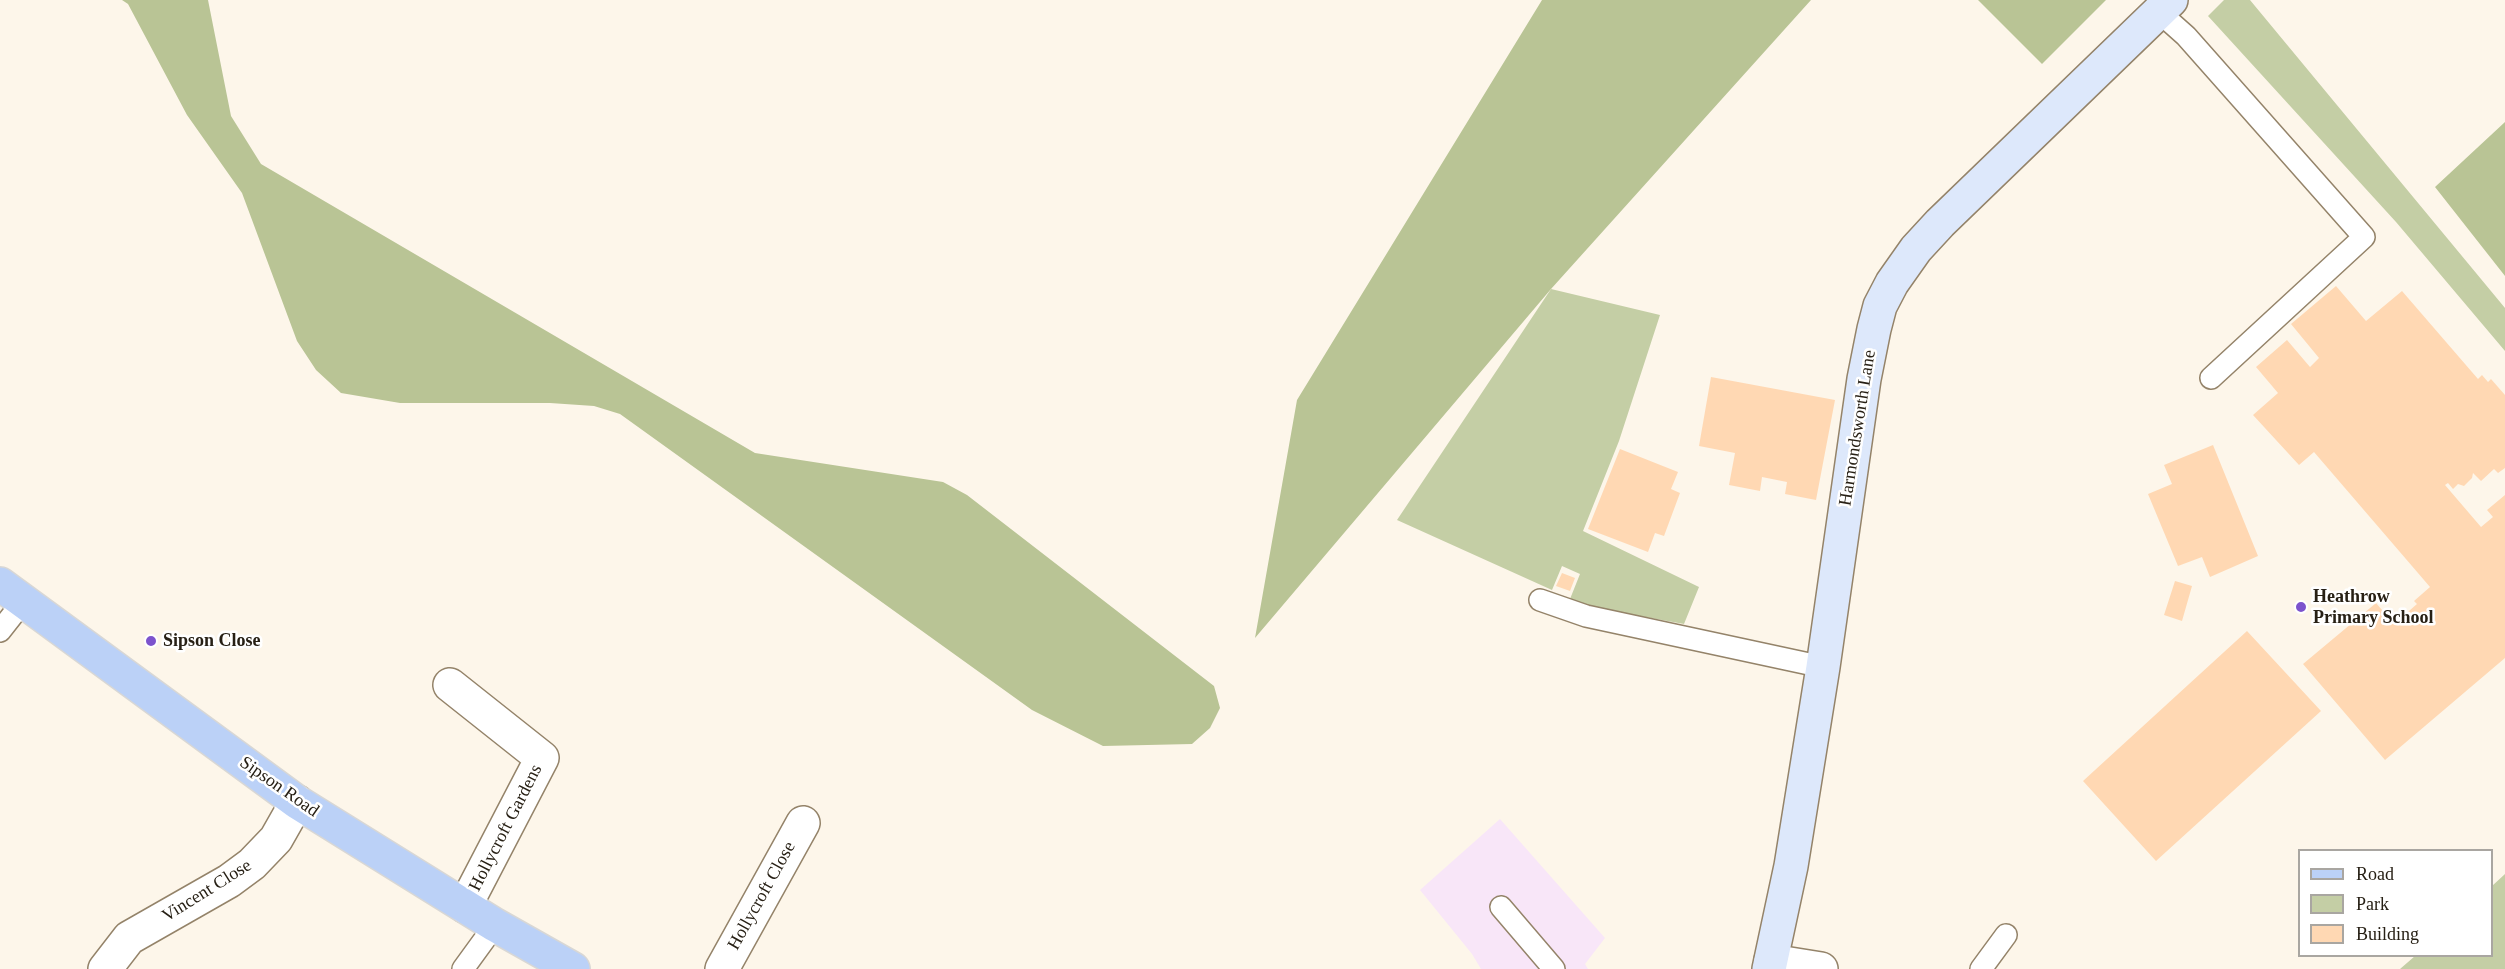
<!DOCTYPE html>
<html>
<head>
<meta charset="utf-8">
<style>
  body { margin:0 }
  #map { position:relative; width:2505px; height:969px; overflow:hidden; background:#fdf6ea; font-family:"Times New Roman",serif }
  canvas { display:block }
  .legend { position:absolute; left:2298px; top:849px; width:195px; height:108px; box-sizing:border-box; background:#fff; border:2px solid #a9a6a1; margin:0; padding:8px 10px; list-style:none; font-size:18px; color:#272015 }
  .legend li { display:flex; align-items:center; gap:12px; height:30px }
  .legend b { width:30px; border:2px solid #a9a6a1 }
</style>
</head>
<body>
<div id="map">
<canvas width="2505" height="969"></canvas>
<ul class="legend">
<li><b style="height:8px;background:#bbd1f7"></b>Road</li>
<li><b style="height:16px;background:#c4cea5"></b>Park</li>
<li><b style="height:16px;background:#ffd8b3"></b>Building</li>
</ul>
</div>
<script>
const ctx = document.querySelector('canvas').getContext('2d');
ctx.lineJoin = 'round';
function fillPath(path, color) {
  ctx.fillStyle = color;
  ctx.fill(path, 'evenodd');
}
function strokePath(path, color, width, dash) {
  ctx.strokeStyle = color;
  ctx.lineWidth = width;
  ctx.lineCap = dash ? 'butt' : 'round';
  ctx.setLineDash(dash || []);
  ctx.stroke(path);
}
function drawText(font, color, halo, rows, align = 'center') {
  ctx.font = font + ' "Times New Roman",serif';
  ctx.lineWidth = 5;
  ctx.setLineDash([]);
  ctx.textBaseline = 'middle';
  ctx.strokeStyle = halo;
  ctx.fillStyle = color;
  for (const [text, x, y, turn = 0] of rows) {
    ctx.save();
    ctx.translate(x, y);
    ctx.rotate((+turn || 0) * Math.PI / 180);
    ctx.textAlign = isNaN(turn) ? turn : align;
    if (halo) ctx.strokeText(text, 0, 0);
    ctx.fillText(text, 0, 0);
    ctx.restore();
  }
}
fillPath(new Path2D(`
  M1500 819 1605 938 1585 964 1588 969H1481L1472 954 1420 890Z`), '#f8e6f8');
fillPath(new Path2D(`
  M2224 0H2250L2505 308V351L2396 222 2208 16Z
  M1551 289 1660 315 1619 441 1583 531 1699 587 1684 624 1591 607 1570 599 1580 574 1562 566 1552 590 1397 520Z
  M2505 874V969H2400L2415 956H2492V886Z`), '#c4cea5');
fillPath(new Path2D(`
  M122 0H208L231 116 261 164 755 453 943 482 967 495 1214 686 1220 708 1210 728 1192 744 1103 746 1032 710 620 414 594 406 550 403H400L341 393 316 370 297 341 242 193 187 115 128 4Z
  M1542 0H1811L1551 289 1255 638 1297 400Z
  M1978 0H2106L2042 64Z
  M2505 122V276L2435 187Z`), '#b9c495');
fillPath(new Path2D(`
  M2336 286 2366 321 2402 291 2478 379 2482 375 2488 382 2491 379 2505 395V468L2498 473 2494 469 2481 481 2473 473 2472 478 2464 486 2458 484 2453 489 2448 483 2445 485 2481 527 2493 517 2487 510 2505 495V658L2385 760 2303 664 2376 603 2394 624 2417 604 2414 601 2430 587 2314 452 2299 465 2253 415 2278 393 2256 367 2287 340 2310 367 2319 358 2291 324Z
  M1711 377 1835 400 1816 500 1785 494 1787 482 1762 477 1760 491 1729 485 1735 453 1699 446Z
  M2213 445 2258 556 2210 577 2202 557 2178 566 2148 494 2172 484 2164 465Z
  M1620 449 1678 472 1671 489 1680 493 1664 536 1655 533 1648 552 1588 529Z
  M1562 573 1575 578 1570 591 1556 586Z
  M2175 581 2192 586 2182 621 2164 615Z
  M2247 631 2321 711 2156 861 2083 781Z`), '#ffd8b3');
const lane = new Path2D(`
  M2159 12 2186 36 2364 237 2211 378
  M1540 600 1586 616 1823 667
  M0 631 22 603
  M1501 907 1554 969
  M463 969 495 925
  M1981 969 2006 935`);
const street = new Path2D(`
  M450 685 542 758 465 906
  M1771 961 1821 969
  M105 969 129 938 229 881 252 864 276 839 297 802
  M722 969 803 823`);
const secondary = new Path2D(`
  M1769 969 1791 866 1823 667 1864 379 1874 329 1880 306 1892 283 1916 249 1940 223 2171 0`);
const primary = new Path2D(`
  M0 584 297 802 495 925 573 969`);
strokePath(lane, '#948369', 24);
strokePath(street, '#948369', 36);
strokePath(secondary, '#948369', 36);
strokePath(primary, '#d8d7d5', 36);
strokePath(lane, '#fff', 21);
strokePath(street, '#fff', 33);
strokePath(secondary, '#dde8fb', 33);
strokePath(primary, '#bbd1f7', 33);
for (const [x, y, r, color] of [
  [2301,607,6,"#7c53cd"],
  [151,641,6,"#7c53cd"]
]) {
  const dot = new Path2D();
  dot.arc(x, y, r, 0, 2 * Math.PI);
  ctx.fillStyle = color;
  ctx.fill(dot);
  strokePath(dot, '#fff', 2);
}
drawText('18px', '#272015', '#fff', [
  ["Harmondsworth Lane",1858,428,-81],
  ["Sipson Road",279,787,35],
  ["Hollycroft Gardens",506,828,-63],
  ["Vincent Close",207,891,-32],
  ["Hollycroft Close",762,896,-61]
]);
drawText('bold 18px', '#272015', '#fff', [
  ["Heathrow",2313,597],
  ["Primary School",2313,618],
  ["Sipson Close",163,641]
], 'left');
</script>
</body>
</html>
